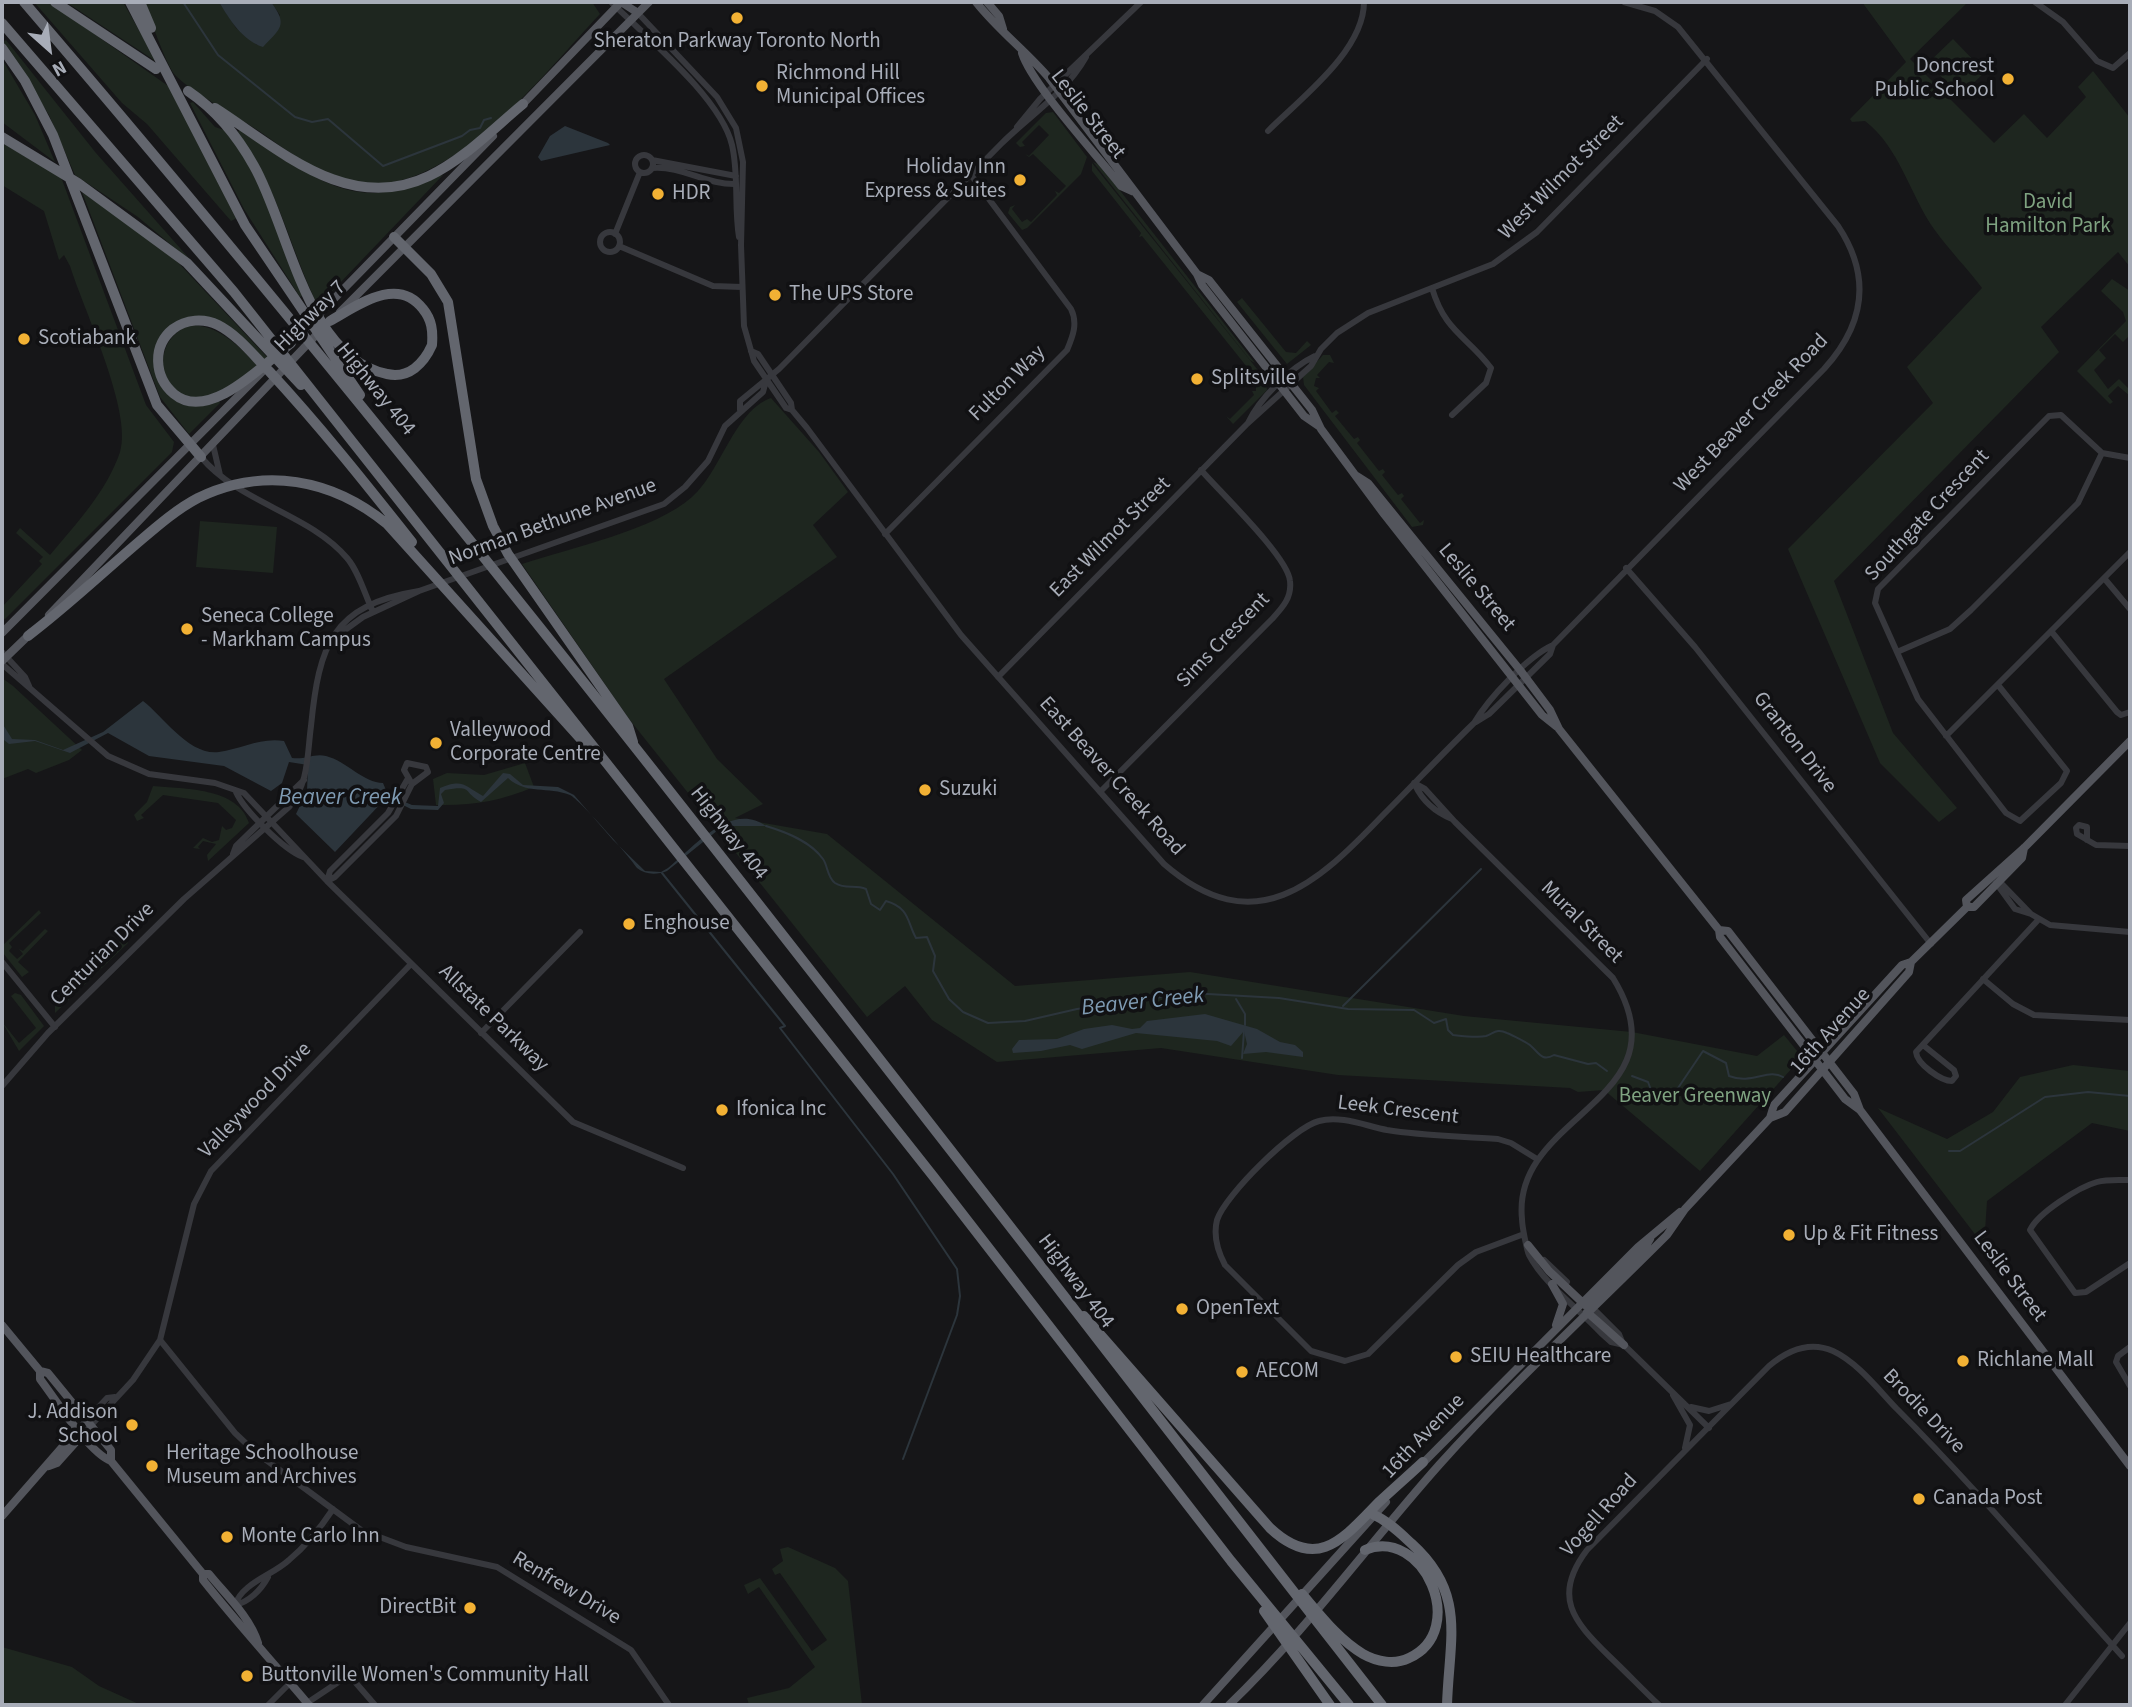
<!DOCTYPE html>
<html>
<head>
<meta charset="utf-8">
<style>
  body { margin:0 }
  #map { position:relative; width:2132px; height:1707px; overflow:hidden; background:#161618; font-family:"Source Sans 3",sans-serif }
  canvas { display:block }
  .frame { position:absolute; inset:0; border:4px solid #a8adb8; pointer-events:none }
  .north { position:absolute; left:14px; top:14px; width:70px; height:70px; -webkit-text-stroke:5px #111113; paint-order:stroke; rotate:152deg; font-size:19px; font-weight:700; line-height:28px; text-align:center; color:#a8adb8 }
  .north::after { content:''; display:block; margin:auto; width:24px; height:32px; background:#a8adb8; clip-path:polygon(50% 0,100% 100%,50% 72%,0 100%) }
</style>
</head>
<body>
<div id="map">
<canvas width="2132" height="1707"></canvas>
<div class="frame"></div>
<div class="north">N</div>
</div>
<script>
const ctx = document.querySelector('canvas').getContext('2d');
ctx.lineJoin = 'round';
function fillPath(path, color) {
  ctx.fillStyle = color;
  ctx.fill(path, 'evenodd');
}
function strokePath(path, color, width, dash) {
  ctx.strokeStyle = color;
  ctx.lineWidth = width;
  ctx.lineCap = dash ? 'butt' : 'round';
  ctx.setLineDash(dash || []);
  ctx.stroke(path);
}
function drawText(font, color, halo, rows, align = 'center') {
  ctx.font = font + ' "Source Sans 3",sans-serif';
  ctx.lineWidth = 7;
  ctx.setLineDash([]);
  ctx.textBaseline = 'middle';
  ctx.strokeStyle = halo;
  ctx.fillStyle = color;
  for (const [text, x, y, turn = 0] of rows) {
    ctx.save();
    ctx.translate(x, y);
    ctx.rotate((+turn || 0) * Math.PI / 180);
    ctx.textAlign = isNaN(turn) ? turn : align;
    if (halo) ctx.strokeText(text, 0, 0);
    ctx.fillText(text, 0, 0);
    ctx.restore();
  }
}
fillPath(new Path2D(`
  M34 2H49L171 88 237 218 231 221 147 124 122 103Z
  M65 2H123L157 62 72 6Z
  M144 2H219L236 28 257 45 280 15 271 2H592L600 14C542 75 438 213 341 179 311 169 285 149 259 131 238 117 190 91 175 75 166 65 150 17 144 2Z
  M1862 2H1968L1910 59 1994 143 2024 114 2047 138 2086 97 2078 87 2093 71 2130 118V267L2118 252 2041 327 2059 352 1834 581 1893 733 1957 808 1939 822 1880 763 1788 549 1933 403 1907 367 1982 288C1967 268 1949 250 1934 229 1910 195 1900 148 1865 121L1852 122 1850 119 1906 62Z
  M1953 39 1985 72 1960 96 1928 63Z
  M6 40 96 153 195 265 138 217 75 175 49 115 3 42Z
  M2 59 35 115 55 162 2 122Z
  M193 102 215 127 227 131 260 183 304 295 300 297 244 209 190 103Z
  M1053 112 1087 157 1081 174 1027 228 1022 230 1008 213 1010 207 1015 205 1012 209 1022 222 1027 219 1031 222 1057 195 1055 191 1059 193 1066 186 1033 154 1029 157 1025 154 1029 156 1049 135 1039 125 1022 142 1025 146 1020 147 1016 143 1046 113Z
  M241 128C283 156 331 200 386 192 406 189 423 179 443 175L318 306C290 249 277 183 237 133Z
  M2 143 61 177 146 405 174 442 172 452 5 619 2 618V607L42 564 39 561 43 557 16 533 20 528 50 555C76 524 107 491 120 452 133 412 83 308 70 266L64 255 59 260 44 211 2 185Z
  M1093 162 1100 165 1255 363 1250 360Z
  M1092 163 1265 379 1267 390 1233 424 1226 416 1230 419 1254 395 1252 391H1256V381L1252 380 1255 377 1142 236 1139 237 1141 233 1092 171Z
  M82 192 171 255 268 358 264 362 230 329 179 322 155 359 178 400H219L220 403 189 434 160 397Z
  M2112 279 2130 291V335L2123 342 2115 334 2099 350 2106 358 2094 370 2108 389 2119 379 2130 390V396L2118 386 2108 396 2113 402 2110 404 2077 371 2126 321 2123 312 2101 291Z
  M1242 298 1286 352 1296 353 1307 341 1311 345 1287 364 1237 302Z
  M190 325C219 325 239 346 258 366 245 378 224 394 206 398 162 408 144 343 190 325Z
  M1323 355H1330L1334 363 1329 362 1317 375 1320 378H1316L1314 386 1319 388 1316 391 1332 413 1336 410 1339 413 1335 416 1354 439 1358 437 1360 440 1357 443 1379 471 1383 469 1385 472 1382 475 1398 495 1402 493 1404 496 1401 499 1420 523 1424 520 1423 525 1412 527 1304 385 1303 377Z
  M771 398 819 452 848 492 813 525 837 557 664 679 717 759 763 804 735 818 827 834 1015 986 1190 972 1464 1016 1632 1032 1757 1056 1784 1035 1802 1057 1700 1171 1604 1090 1578 1092 1570 1088 1338 1075 1161 1048 997 1062 932 1020 905 986 867 1017 629 719 522 564C570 548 655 530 692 497 721 472 734 411 771 398Z
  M200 521 277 527 273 573 196 567Z
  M2 678 13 686 82 750 69 760 36 773 28 769 2 779Z
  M525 763 534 787C500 801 472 806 436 805L433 779 447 773 484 775Z
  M153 786C183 789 238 787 249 823L208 861 207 855 216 844 203 841 198 847 200 849 193 848 203 838 212 842 219 840 222 826 226 830 232 828 236 820 218 803 163 795 141 815 144 818 137 821 134 815 147 802Z
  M39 910 41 913 9 943 12 947 9 951 17 959 23 954 19 949 23 951 45 929 48 931 18 962 29 972 22 977 3 953 2 946Z
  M124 937 128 943 55 1013V999L58 1002Z
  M15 993 21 995 44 1026 19 1051 2 1022 19 1043 36 1028 11 996Z
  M2073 1065 2130 1071V1131L2092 1123 1987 1201 1984 1246 1878 1108 1947 1139 1993 1112 2020 1077Z
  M788 1547 835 1568 848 1581 862 1705H749L747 1698 789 1688 815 1667 759 1587 748 1594 744 1585 760 1578 812 1651 827 1640 780 1573 775 1575 772 1569 783 1561 780 1549Z
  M2 1647 72 1667 99 1686 141 1705H2Z`), '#1e261f');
fillPath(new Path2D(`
  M219 2H271C288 25 281 28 263 47 243 41 229 19 219 2Z
  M565 126 608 143 610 145 541 161 538 157 550 136Z
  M143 701C164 717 189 756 219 752 241 749 261 737 284 741L292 758C305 760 314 753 326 756 346 761 364 783 383 783L388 795 412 805 438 806 440 788C463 778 465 786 483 796L503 773 510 774 523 785 558 787 574 795 613 840 645 871 661 872 668 868C694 847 731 801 766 826H723L667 871C657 875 645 875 637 868 630 857 579 799 570 795 548 786 526 795 508 778L481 802C462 792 474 785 445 790L441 794 444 803 438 810 411 809 387 797 335 852 296 814 307 791 308 765 289 762 282 783 271 791 224 766 149 756 108 733 70 753 35 741 9 744 4 740 2 723 12 739 35 740 63 750 103 732Z
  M1205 1014 1257 1029 1280 1042 1295 1045 1303 1052V1057L1266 1052 1243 1054 1247 1044 1244 1031 1231 1046 1217 1041 1136 1033 1082 1049 1070 1045 1041 1051 1013 1053 1012 1049 1019 1040 1057 1039 1084 1029 1112 1025 1132 1029 1140 1028 1147 1021Z`), '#2c353c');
strokePath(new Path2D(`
  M183 2 218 55 295 117 312 122 328 119 383 166 462 136 470 130 480 128 484 120 491 118
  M766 826C786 832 810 841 823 859 828 866 827 877 835 883 846 890 855 884 866 889L871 904 880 910 886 901C910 908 907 922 916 938L927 937 935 956 933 971 949 999 963 1012 988 1023 1025 1021 1077 1009 1190 993 1279 998 1348 1009 1414 1010 1434 1023 1446 1019 1448 1030 1453 1035C1462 1036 1478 1038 1486 1036 1494 1033 1497 1028 1507 1033 1512 1035 1528 1043 1531 1046 1539 1053 1542 1062 1554 1055L1588 1064 1596 1063 1607 1071
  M662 873 785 1026 780 1028 893 1174 957 1269 960 1296 957 1315 903 1459
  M1236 999 1245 1014V1025
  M1343 1006 1481 869
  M1242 1058 1244 1031
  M1632 1076 1648 1082 1651 1090 1676 1091 1703 1051 1726 1063 1729 1076C1752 1085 1768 1068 1783 1077
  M1949 1151H1960L2045 1097 2088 1092 2130 1096`), '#2c353c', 2);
strokePath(new Path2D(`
  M611 2C646 37 721 98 732 145 739 175 734 207 739 237
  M2035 2 2063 22 2097 61 2113 68 2130 53
  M635 10 717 97 736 128 743 162 741 245 744 326 754 361 786 408 792 410 807 428 961 635 1164 864C1255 943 1317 884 1384 814 1414 784 1443 753 1474 723 1489 698 1527 657 1553 645L1824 369C1864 325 1872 277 1838 226L1678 27 1655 11 1624 2
  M1017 127 1040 99 1141 2
  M1268 131C1300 99 1364 51 1364 2
  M635 164a9 9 0 1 1 18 0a9 9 0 1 1-18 0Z
  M652 160 736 176
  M653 168C682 166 707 185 736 184
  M600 242a10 10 0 1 1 20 0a10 10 0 1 1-20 0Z
  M615 234 640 172
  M619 246 713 286 742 287
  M1432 288C1445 332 1467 336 1491 368L1486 383 1452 415
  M751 351 758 354 791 403 792 410
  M740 410V401L779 369C853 295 927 220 1001 144 1030 115 1065 94 1086 57
  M1248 423C1259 399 1291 367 1315 356
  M213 445 220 475
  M201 457C239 503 310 514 347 558 359 572 365 595 373 612
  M885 534 1067 350C1073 336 1078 323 1071 309L971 175
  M1626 568 1695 647 1931 944
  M2104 578 2130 609
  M2051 631 2117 712 2121 715 2130 712
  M334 638 363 617 419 591 664 504 685 487 708 461 725 426 763 392 766 381
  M2 652 25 677 29 686
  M1897 652 1950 629 1971 610 2078 503 2102 453
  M2 664 108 756 149 774 215 783 244 793 327 881 573 1122 683 1168
  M998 677 1248 423 1311 366 1321 349 1337 333 1368 313 1493 264 1537 232 1707 59
  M1998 685 2067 771 2061 783 2020 821 2006 813 1918 699 1875 603 1878 589 2049 416 2061 415 2102 453 2130 458
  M1476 722 1489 714 1550 654 1553 645
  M1946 736 2130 552
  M1414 783 1425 789 1455 822 1613 978C1689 1101 1511 1113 1522 1219 1522 1226 1527 1251 1529 1255 1545 1285 1578 1308 1601 1333L1611 1342 1624 1345 1709 1428
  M1415 785C1423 802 1435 812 1452 819
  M236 792C244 810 284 850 303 857
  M1100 792 1272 619C1282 608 1292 598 1290 581 1288 557 1220 492 1201 470
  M2087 840V827L2079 825 2076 828 2077 834 2096 845 2130 846
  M233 854 236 846 304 780
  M327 881 335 877 396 816 412 784 428 772 426 767 407 763 404 770 412 784
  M327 881 330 871 388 813 407 780
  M1996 883 2015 909 2031 914
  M1997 884 2001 883 2031 914 2050 925 2130 932
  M2 962 55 1027
  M1983 979 2013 1004 2034 1015 2130 1020
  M481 1033 580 932
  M1923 1045 1954 1070 1956 1076 1952 1081C1941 1081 1917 1064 1916 1052L2039 919
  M2 1086 48 1033 184 899 289 807C309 783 307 756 311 726 319 645 332 605 419 591
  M2130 1180C2119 1180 2107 1179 2097 1182 2079 1187 2038 1213 2030 1230L2075 1293 2086 1292 2130 1263
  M1524 1234 1476 1252 1458 1265 1368 1354 1345 1361 1311 1351 1225 1265C1217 1250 1213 1236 1217 1220 1225 1195 1294 1127 1319 1121 1341 1115 1366 1126 1387 1130 1423 1136 1462 1136 1498 1139L1511 1143 1537 1159
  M1544 1260 1567 1282
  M1592 1307 1619 1334 1623 1344
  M160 1340 235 1433 254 1451 361 1530 406 1547 497 1567 631 1650 669 1705
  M2130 1347 2118 1356 2116 1362 2130 1386
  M1673 1395 1690 1425 1685 1448
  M1691 1407 1709 1411 1731 1404
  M79 1428 107 1398 115 1397
  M83 1434 133 1380 160 1340 194 1204 211 1171 411 964
  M235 1605C242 1583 273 1575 289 1560 306 1546 321 1527 333 1509
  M235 1605C249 1602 261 1590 268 1577
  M307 1703 349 1675 375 1705
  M268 1705 290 1683
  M1659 1705C1642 1689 1626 1672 1609 1656 1573 1621 1552 1596 1587 1550L1769 1366C1788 1350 1810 1341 1833 1351 1857 1362 1878 1389 1896 1408 1975 1487 2047 1573 2122 1656
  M2065 1705 2130 1623`), '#37383d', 6);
strokePath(new Path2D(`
  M976 2C998 30 1026 51 1049 78L1197 274 1202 285 1304 416 1320 427
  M987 2 999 16 1003 29
  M1022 53C1032 85 1097 155 1121 186L1132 191
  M521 106 621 2 638 13
  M1197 274 1209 280 1312 410 1321 429 1384 514 1542 715 1557 727
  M340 312 649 2
  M287 347 493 136
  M1357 476 1368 483 1520 670 1550 710 1559 729 1719 930 1720 937 1845 1099 1860 1110
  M49 615 320 331
  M2 633 263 371
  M2 661 32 632
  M1967 907 1966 900 2024 848 2130 741
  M1719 930 1728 931 1854 1094 1860 1110 2130 1466
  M1770 1118 1774 1105 1902 965 1911 962 1967 907H1974L2022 858 2024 848
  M1528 1245 1549 1271 1585 1305
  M1552 1284 1563 1304 1556 1325
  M1587 1312 1624 1345
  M1586 1314 1590 1305 1643 1251 1650 1239
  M2 1325 40 1371 48 1373 111 1450V1461
  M40 1371V1379C56 1400 89 1453 111 1461L203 1574V1580C237 1623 273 1662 309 1705
  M1421 1465 1638 1247 1680 1212
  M49 1466 57 1463 83 1434
  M2 1516 79 1428
  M203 1574H209C226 1595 250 1617 258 1643
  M1203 1705 1386 1502
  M1229 1705C1306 1631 1368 1545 1439 1465 1511 1385 1591 1311 1667 1235L1685 1209 1770 1118 1785 1112 1909 972 1911 962`), '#53555c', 8);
strokePath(new Path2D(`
  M24 2C497 553 935 1133 1382 1705
  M55 2 156 69
  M130 2 245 225 360 395
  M140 2 151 28
  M2 23 234 292 933 1176 1231 1561 1349 1705
  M2 48 25 81 53 135 157 405 201 457
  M188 91C216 110 238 137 254 166 289 227 306 358 387 374 409 379 424 363 432 345 433 331 432 320 423 309 397 275 357 306 330 321
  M215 108C279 149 348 215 429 176 463 160 494 128 523 104
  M2 137 78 183 187 263 301 385
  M394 237 431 274 448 302 476 479 493 526 508 554 628 726 633 742
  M291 343C264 364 209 423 174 394 154 377 152 346 173 329 186 319 204 318 218 325 238 335 254 356 269 371 320 426 366 484 412 542
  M28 636C65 608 99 576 134 546 154 529 175 510 198 498 264 466 332 479 387 524L587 746
  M1084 1316 1270 1528C1317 1572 1343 1539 1378 1503 1393 1489 1408 1476 1423 1462
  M1374 1515C1388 1521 1401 1534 1412 1544 1467 1594 1449 1639 1447 1705
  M1302 1594C1320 1615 1339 1640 1363 1654 1377 1662 1395 1665 1409 1658 1470 1630 1423 1526 1365 1550
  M1264 1611 1330 1705`), '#63666e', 10);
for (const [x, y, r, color] of [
  [737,18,7,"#f2b134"],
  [2008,79,7,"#f2b134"],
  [762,86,7,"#f2b134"],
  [1020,180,7,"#f2b134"],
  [658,194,7,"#f2b134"],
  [775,295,7,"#f2b134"],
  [24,339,7,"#f2b134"],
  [1197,379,7,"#f2b134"],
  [187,629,7,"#f2b134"],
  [436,743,7,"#f2b134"],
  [925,790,7,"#f2b134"],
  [629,924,7,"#f2b134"],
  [722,1110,7,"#f2b134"],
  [1789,1235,7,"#f2b134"],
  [1182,1309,7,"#f2b134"],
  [1456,1357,7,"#f2b134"],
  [1963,1361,7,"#f2b134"],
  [1242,1372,7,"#f2b134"],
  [132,1425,7,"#f2b134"],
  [152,1466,7,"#f2b134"],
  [1919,1499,7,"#f2b134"],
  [227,1537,7,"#f2b134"],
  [470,1608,7,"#f2b134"],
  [247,1676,7,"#f2b134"]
]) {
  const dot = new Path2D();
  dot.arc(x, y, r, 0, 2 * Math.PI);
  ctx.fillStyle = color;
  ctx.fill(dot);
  strokePath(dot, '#111113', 2.5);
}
drawText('21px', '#a8adb8', '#111113', [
  ["Sheraton Parkway Toronto North",737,42,"center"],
  ["Doncrest",1994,67,"right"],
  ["Public School",1994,91,"right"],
  ["Richmond Hill",776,74],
  ["Municipal Offices",776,98],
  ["Holiday Inn",1006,168,"right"],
  ["Express & Suites",1006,192,"right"],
  ["HDR",672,194],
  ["The UPS Store",789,295],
  ["Scotiabank",38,339],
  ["Splitsville",1211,379],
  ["Seneca College",201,617],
  ["- Markham Campus",201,641],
  ["Valleywood",450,731],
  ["Corporate Centre",450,755],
  ["Suzuki",939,790],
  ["Enghouse",643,924],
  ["Ifonica Inc",736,1110],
  ["Up & Fit Fitness",1803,1235],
  ["OpenText",1196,1309],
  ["SEIU Healthcare",1470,1357],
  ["Richlane Mall",1977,1361],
  ["AECOM",1256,1372],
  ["J. Addison",118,1413,"right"],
  ["School",118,1437,"right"],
  ["Heritage Schoolhouse",166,1454],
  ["Museum and Archives",166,1478],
  ["Canada Post",1933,1499],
  ["Monte Carlo Inn",241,1537],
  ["DirectBit",456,1608,"right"],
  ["Buttonville Women's Community Hall",261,1676]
], 'left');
drawText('21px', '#a8adb8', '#111113', [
  ["Leslie Street",1087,115,52],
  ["West Wilmot Street",1562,178,-45],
  ["Highway 7",311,317,-45],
  ["Fulton Way",1008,384,-45],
  ["Highway 404",375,390,51],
  ["West Beaver Creek Road",1752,414,-46],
  ["Southgate Crescent",1928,516,-47],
  ["Norman Bethune Avenue",553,523,-20],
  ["East Wilmot Street",1111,538,-45],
  ["Leslie Street",1476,588,50],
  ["Sims Crescent",1224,641,-46],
  ["Granton Drive",1794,743,52],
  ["East Beaver Creek Road",1111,777,48],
  ["Highway 404",728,834,52],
  ["Mural Street",1581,923,45],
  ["Centurian Drive",103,955,-45],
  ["Allstate Parkway",493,1019,44],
  ["16th Avenue",1831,1032,-48],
  ["Valleywood Drive",256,1101,-46],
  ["Leek Crescent",1398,1111,7],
  ["Leslie Street",2009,1277,53],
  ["Highway 404",1075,1282,53],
  ["Brodie Drive",1923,1412,46],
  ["16th Avenue",1424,1437,-46],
  ["Vogell Road",1600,1516,-48],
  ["Renfrew Drive",566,1589,31]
]);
drawText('21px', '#7fa381', '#111113', [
  ["David",2048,203],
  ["Hamilton Park",2048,227],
  ["Beaver Greenway",1695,1097]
]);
drawText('italic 23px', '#7f9bb3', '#111113', [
  ["Beaver Creek",340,799],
  ["Beaver Creek",1143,1003,-6]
]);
</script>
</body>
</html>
